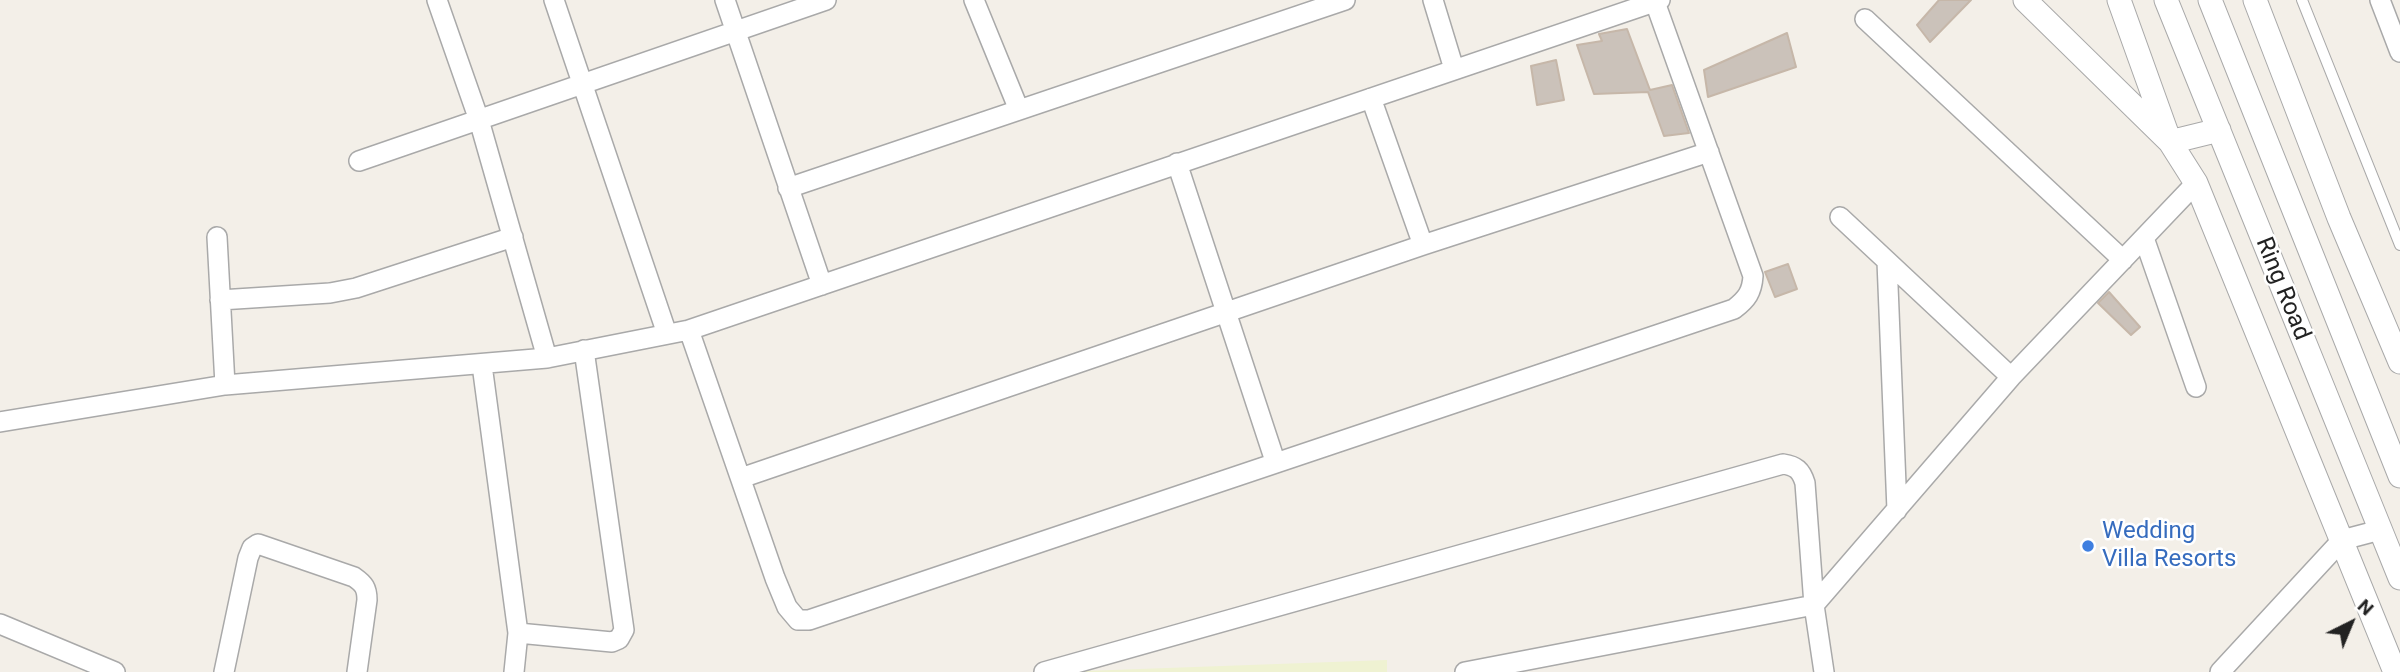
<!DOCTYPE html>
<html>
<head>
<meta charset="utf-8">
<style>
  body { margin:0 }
  #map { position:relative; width:2400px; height:672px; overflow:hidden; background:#f3efe8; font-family:Roboto,sans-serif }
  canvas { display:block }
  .north { position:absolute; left:2316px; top:588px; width:70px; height:70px; -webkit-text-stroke:5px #fff; paint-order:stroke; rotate:43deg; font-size:19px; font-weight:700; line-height:28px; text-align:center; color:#222 }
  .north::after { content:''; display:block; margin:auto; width:24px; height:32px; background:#222; clip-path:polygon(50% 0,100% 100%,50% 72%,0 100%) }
</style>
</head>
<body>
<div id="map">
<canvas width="2400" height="672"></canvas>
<div class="north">N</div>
</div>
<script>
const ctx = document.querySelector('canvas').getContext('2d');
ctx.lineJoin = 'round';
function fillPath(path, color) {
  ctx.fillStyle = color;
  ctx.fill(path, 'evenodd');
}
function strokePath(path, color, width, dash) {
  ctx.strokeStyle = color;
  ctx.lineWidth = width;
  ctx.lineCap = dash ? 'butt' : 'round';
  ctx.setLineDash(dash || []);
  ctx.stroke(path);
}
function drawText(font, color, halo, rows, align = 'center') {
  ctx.font = font + ' Roboto,sans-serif';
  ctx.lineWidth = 5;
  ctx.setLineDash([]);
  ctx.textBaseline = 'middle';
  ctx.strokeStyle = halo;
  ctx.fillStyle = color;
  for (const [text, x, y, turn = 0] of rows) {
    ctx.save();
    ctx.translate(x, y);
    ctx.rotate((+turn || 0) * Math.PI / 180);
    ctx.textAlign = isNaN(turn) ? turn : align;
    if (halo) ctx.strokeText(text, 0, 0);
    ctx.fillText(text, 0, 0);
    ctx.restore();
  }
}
fillPath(new Path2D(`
  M1387 660V672H1057Z`), '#eff2d2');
const building = new Path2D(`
  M1939 0H1971L1930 42 1917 25Z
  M1627 29 1650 90 1672 85 1689 133 1664 136 1648 92 1594 94 1577 45 1602 41 1599 34Z
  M1787 33 1796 67 1708 97 1704 70Z
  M1556 60 1564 100 1537 105 1531 66Z
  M1788 264 1797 289 1775 297 1765 272Z
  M2109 292 2140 327 2131 335 2098 303Z`);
fillPath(building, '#cbc2ba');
strokePath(building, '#c6b7a9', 2);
const service = new Path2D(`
  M2302 0 2400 245`);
const minor = new Path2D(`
  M437 0 479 120 547 358 689 330 1660 0
  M554 0 667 334
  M725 0 822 285
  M974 0 1019 110
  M1433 0 1454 69
  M2380 0 2400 52
  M1865 19 2123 260
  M1371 98 1423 245
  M359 161 826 0
  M1177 163 1275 461
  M788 188 1345 0
  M1840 217 2011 377
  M217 237 225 385
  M2144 238 2196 387
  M1887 261 1897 510
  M220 300 330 293 356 288 513 237
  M689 330 775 578 787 607 798 620H809L1734 309C1747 299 1752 292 1753 276L1655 2
  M482 365 518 633 612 642 619 639 624 630 584 350
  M0 422 225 385 547 358
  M741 478 1423 245 1709 152
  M0 624 115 672
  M224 672 248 558 252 548 258 544 354 577C364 584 367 588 367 600L357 672
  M514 672 518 633
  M1044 672 1783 464C1796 466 1801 470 1805 483L1814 605 1824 672
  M1465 672 1814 605 2011 377 2196 183
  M2220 672 2342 540 2380 530`);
const tertiary = new Path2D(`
  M2025 0 2170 142 2196 183 2395 672
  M2119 0 2170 142 2219 130
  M2166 0 2400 578
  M2210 0 2400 476
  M2255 0 2339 218 2400 362`);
strokePath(service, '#a9a9a9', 12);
strokePath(minor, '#a9a9a9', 22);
strokePath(tertiary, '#a9a9a9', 25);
strokePath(service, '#fff', 10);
strokePath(minor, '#fff', 19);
strokePath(tertiary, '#fff', 23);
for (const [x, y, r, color] of [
  [2088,546,7,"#3f7fe0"]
]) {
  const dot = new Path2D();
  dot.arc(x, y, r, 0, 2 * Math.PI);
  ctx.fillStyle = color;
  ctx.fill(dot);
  strokePath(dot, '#fff', 2.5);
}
drawText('24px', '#222', '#fff', [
  ["Ring Road",2282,289,68]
]);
drawText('24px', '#366cbe', '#fff', [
  ["Wedding",2102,532],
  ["Villa Resorts",2102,560]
], 'left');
</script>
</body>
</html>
